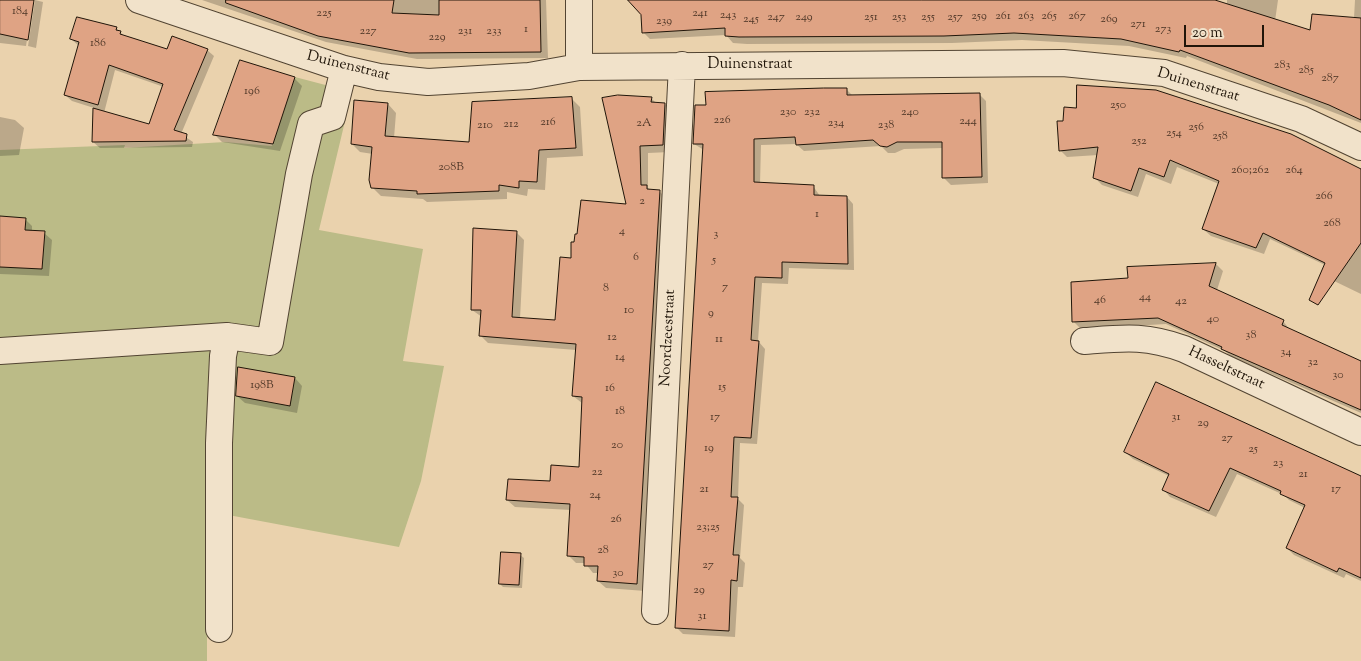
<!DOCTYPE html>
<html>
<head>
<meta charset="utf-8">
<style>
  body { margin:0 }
  #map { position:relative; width:1361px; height:661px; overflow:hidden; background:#ead2ad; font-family:"Sorts Mill Goudy",serif }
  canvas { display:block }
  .scale { position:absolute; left:1184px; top:25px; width:80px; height:22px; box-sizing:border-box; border:2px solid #201509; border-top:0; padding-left:6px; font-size:15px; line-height:18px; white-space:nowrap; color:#201509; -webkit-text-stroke:4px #f1e2ca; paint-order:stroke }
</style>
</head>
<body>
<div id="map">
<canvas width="1361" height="661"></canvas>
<div class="scale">20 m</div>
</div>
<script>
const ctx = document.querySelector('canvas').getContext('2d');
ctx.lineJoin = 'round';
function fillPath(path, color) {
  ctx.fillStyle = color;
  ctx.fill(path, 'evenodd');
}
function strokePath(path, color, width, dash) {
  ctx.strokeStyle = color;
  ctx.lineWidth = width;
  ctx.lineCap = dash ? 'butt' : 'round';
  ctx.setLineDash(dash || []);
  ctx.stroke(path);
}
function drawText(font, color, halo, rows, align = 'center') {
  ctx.font = font + ' "Sorts Mill Goudy",serif';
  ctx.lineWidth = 4;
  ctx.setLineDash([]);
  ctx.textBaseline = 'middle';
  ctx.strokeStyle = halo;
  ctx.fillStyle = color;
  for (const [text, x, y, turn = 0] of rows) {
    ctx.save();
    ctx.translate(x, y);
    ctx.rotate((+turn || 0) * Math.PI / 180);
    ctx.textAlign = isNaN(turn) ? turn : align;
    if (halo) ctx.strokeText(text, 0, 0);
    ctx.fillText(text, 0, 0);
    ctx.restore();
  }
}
fillPath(new Path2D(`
  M295 77 352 92 319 230 423 249 403 361 444 366 421 481 399 547 207 511V661H0V150L125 145 124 148 225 142 272 146Z`), '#bbbb87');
fillPath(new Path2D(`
  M0 0H33L26 46 0 43Z
  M35 0 43 2 36 48 28 46Z
  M202 0H546L548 58 417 59 326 42Z
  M641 0H1205L1227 5V0H1278L1275 21 1311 31 1354 18 1355 0H1361V123L1187 56 1186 58 1129 46 1022 40 952 43 747 44 733 43 726 35 650 39 643 32Z
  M116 28 120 32 119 40 121 33 125 37 168 51 207 50 214 56 181 134 193 142 192 147 100 148 93 142 94 108 72 101 65 95 79 46 71 39ZM115 70 164 87 150 125 104 113Z
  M294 78 302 86 280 151 222 142 215 135Z
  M847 90 853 96 979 94 986 101 988 183 951 185 944 178 943 148 904 149 895 153H888L881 146 804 151 796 144 761 145 760 184 813 186 820 196 847 197 853 204 854 270 789 268 788 284 762 283 758 341 765 349 757 444 740 443 738 499 744 505 740 558 745 563 743 587H738L735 637 683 634 676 627 704 150 694 144 707 107Z
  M571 98 580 107 583 156 547 158 545 190 528 189 527 196 507 192V199L427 202 423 199 381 196 372 187 373 154 360 152 352 144 388 104 396 113 394 138 470 144Z
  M651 98 657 104H665L672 112 670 152 648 153V188L651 191H659L667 199 645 591 606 588 598 581 599 573H593L585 563H576L568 555 571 510 515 507 507 500 580 468 582 403 573 396 576 350 488 343 481 336 482 317 472 310 516 232 524 240 520 319 556 321 572 259 628 205 604 99Z
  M0 117 15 120 24 128 19 155 0 156Z
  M1058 122 1361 171V294L1330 279 1325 265 1270 239 1264 254 1211 236 1203 229 1219 184 1177 167 1171 184 1146 174 1138 197 1102 185 1094 177 1098 155 1067 157 1060 150Z
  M0 218 25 219 32 226V232L44 233 52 240 49 276 0 274Z
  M1216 264 1223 271 1217 290 1283 321 1290 330 1361 361V413L1230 356 1225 351 1166 324 1081 329 1074 322 1129 279 1128 268Z
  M239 369 295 378 302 386 297 413 245 403 237 396Z
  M1125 452 1361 477V581L1346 574 1344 578 1294 555 1287 548 1305 508 1289 500 1284 495 1237 474 1216 517 1170 497 1163 489 1169 476 1133 459Z
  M520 555 524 558 522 588 503 587 500 584Z`), '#0003');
const building = new Path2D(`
  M0 0H34L28 40 0 34Z
  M226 0H394L392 13 439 15V0H540L541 52 409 53 318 36 226 3Z
  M628 0H1215L1310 30 1312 14 1361 18V120L1329 105 1180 50 1179 52 1121 39 1014 33 944 36 739 37 725 36V28L642 33 641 15Z
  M77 17 117 27 116 30 121 31 120 34 167 49 172 36 208 49 174 130 187 134 186 141 92 142 93 108 149 124 163 84 109 65 98 105 64 95 79 42 70 39Z
  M240 60 295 77 273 144 213 135Z
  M1077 85 1156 90 1291 134 1361 169V243L1318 305 1309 300 1325 263 1263 233 1256 248 1202 229 1219 181 1170 160 1164 177 1139 168 1131 191 1093 178 1098 147 1059 151 1057 121H1063L1064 107 1076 108Z
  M824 88H847V95L980 93 982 177 942 178V142H897L887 147 880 146 873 140 796 145 795 137 754 139V182L814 185V195L847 196 848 264 782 262V278L755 277 751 340 759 341 751 438 734 437 731 497H738L733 555H739L737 581 731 580 729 631 675 628 703 144H693L695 105H706L705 92Z
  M618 95 652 97 651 102 665 103 663 145 640 146 641 185H647V189L660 190 637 584 597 581 598 566H584V557L567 556 570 504 506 500 508 479 550 481 551 465 579 467 582 397 572 396 576 344 479 336 481 310H471L473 228 517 231 512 317 555 320 560 257 571 258V242H574L575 234H577L581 200 626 204 602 98Z
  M572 97 576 148 539 150 537 182 519 181V188L499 185V191L417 194V191L371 188 369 180 372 147 351 144 354 100 388 103 385 136 469 142 472 102Z
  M0 216 26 218 25 230 45 231 42 269 0 267Z
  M1216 263 1209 286 1284 320 1282 325 1361 361V410L1221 349 1222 347 1158 318 1072 322 1071 282 1128 278 1127 267Z
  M238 367 295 377 290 406 236 396Z
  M1156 382 1361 476V578L1339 568 1337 572 1286 548 1305 505 1280 494 1281 491 1230 468 1209 511 1162 490 1169 474 1124 452Z
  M501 552 521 553 519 585 499 584Z`);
fillPath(building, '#dfa384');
strokePath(building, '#201509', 1);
const minor = new Path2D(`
  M139 0 344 69 379 77 428 82 529 76 579 67 1063 63 1164 73 1301 119 1361 147
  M579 0V67
  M1084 341C1124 338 1145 335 1184 349L1361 432
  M0 351 227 336
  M655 611 682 65
  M219 629V443L223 356 227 336 270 342 299 174 311 124 332 117 344 69`);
strokePath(minor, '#524432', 28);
strokePath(minor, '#f1e2ca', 26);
drawText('12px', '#503828', null, [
  ["184",20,12],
  ["225",324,14],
  ["241",700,14],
  ["243",728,16],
  ["259",979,17],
  ["261",1003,17],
  ["263",1026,17],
  ["265",1049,17],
  ["267",1077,17],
  ["247",776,18],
  ["249",804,18],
  ["251",871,18],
  ["253",899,18],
  ["255",928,18],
  ["257",955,18],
  ["245",751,20],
  ["269",1109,20],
  ["239",664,22],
  ["271",1138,25],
  ["1",526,30],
  ["273",1163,30],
  ["227",368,32],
  ["231",465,32],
  ["233",494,32],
  ["229",437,38],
  ["186",98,44],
  ["283",1282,66],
  ["285",1306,71],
  ["287",1330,79],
  ["196",252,92],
  ["250",1118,106],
  ["230",788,113],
  ["232",812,113],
  ["240",910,113],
  ["226",722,121],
  ["244",968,122],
  ["216",548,123],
  ["2A",644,124],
  ["234",836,124],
  ["212",511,125],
  ["210",485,126],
  ["238",886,126],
  ["256",1196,128],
  ["254",1174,134],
  ["258",1220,137],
  ["252",1139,142],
  ["208B",451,168],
  ["260;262",1250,171],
  ["264",1294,171],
  ["266",1324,197],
  ["2",642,202],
  ["1",817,215],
  ["268",1332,224],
  ["4",622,232],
  ["3",716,235],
  ["6",636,258],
  ["5",714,261],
  ["7",725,288],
  ["8",606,289],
  ["44",1145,298],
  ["46",1100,301],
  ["42",1181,302],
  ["10",629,311],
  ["9",711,314],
  ["40",1213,320],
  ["38",1251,336],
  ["12",612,338],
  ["11",719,340],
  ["34",1286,353],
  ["14",620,358],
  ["32",1313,363],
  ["30",1338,376],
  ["198B",262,386],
  ["15",722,388],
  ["16",610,389],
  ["18",620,412],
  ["17",715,418],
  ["31",1176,418],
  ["29",1203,424],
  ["27",1227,439],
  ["20",617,446],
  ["19",709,449],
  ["25",1253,450],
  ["23",1278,464],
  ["22",597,473],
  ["21",1303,475],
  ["21",704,490],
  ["17",1336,490],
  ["24",595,496],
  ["26",616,520],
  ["23;25",708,528],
  ["28",603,551],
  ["27",708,566],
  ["30",618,574],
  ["29",699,591],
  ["31",702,617]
]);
drawText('15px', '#201509', '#f1e2ca', [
  ["Duinenstraat",750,65],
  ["Duinenstraat",348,67,14],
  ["Duinenstraat",1198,86,17],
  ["Noordzeestraat",669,338,-87],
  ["Hasseltstraat",1226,369,25]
]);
</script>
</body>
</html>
